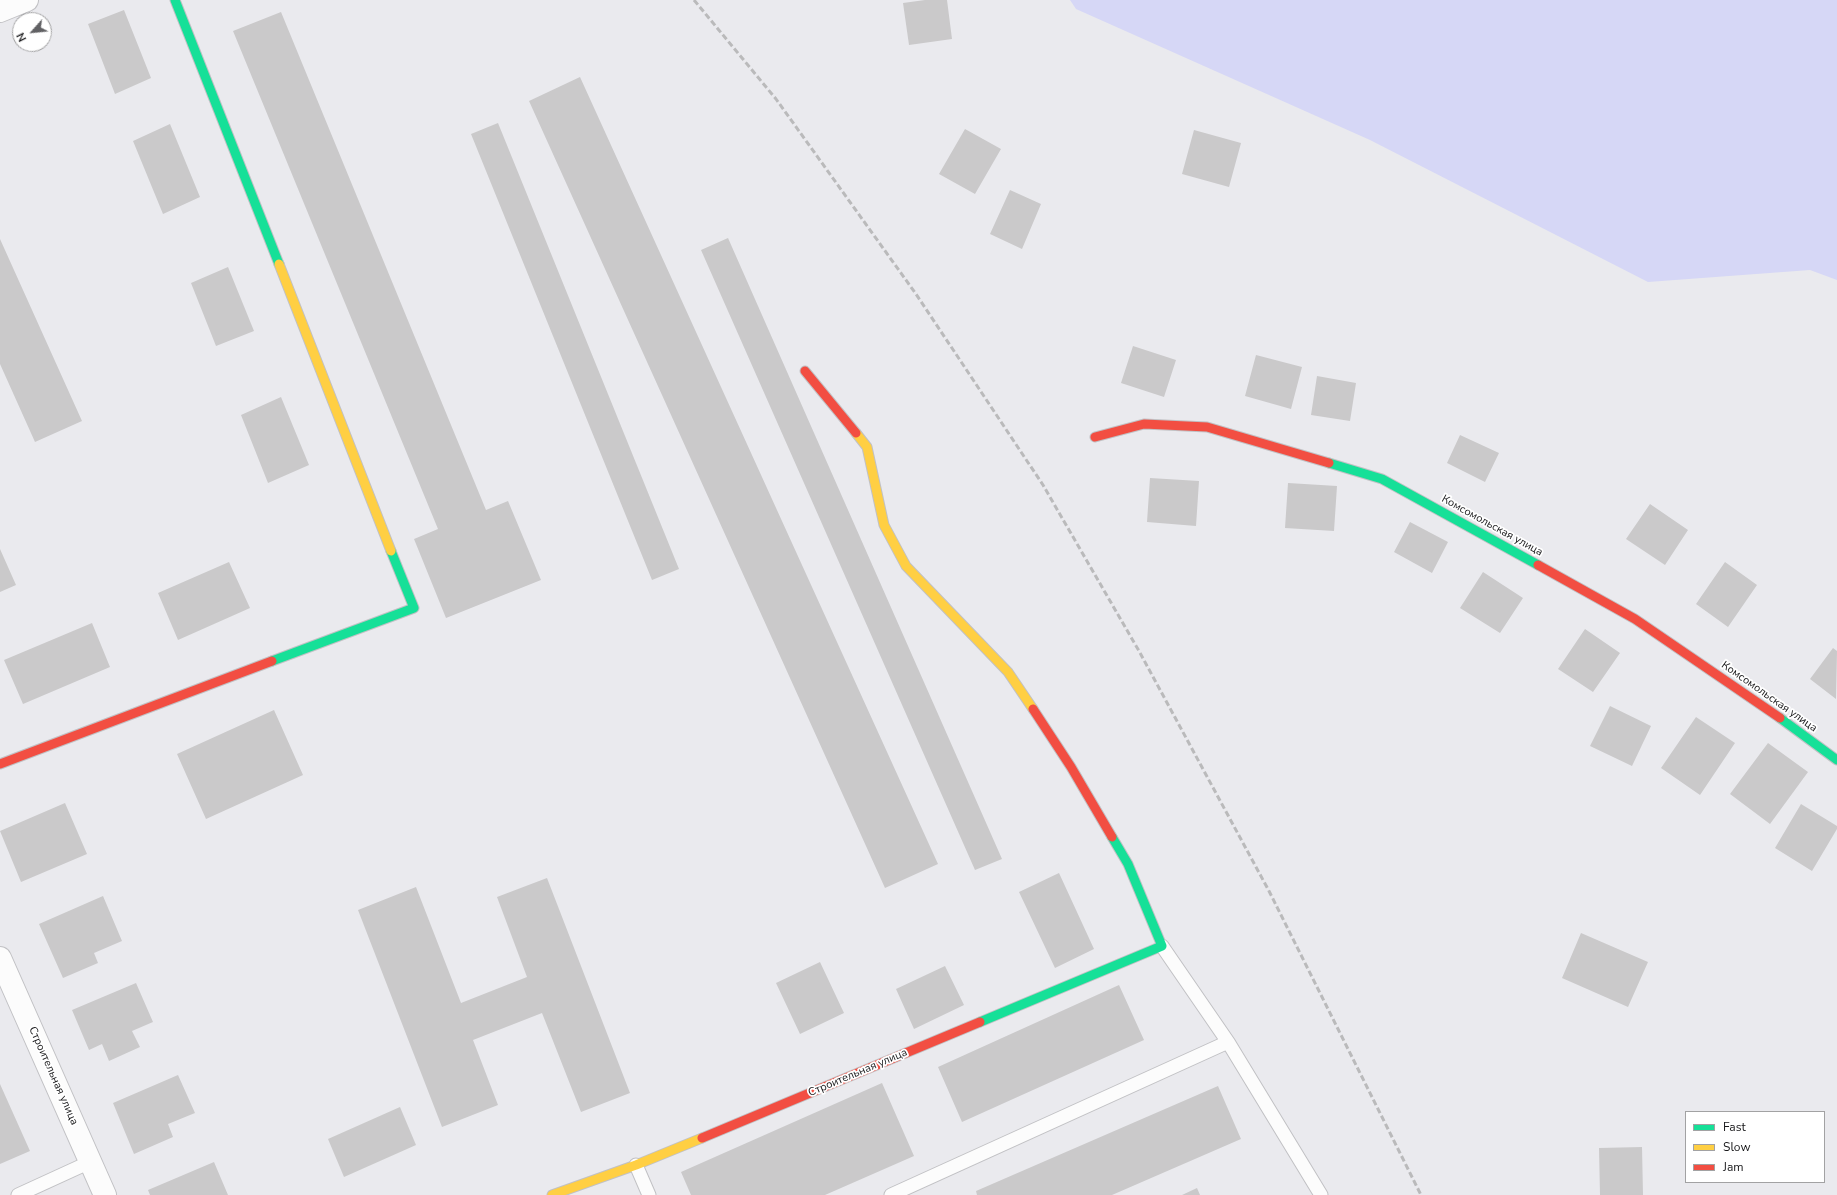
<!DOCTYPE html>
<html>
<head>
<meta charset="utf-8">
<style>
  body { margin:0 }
  #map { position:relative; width:1837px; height:1195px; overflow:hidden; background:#eaeaee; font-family:"Nunito Sans",sans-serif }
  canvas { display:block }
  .legend { position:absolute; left:1685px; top:1111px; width:140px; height:72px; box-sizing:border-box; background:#fff; border:1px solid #a2a2a3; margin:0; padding:5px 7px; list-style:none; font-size:12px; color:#171719 }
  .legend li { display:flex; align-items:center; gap:8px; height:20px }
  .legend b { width:20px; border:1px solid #a2a2a3 }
  .north { position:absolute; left:12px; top:12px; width:40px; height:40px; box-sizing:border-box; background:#fff; border:1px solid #a2a2a3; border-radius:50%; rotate:243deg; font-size:11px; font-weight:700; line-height:16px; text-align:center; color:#171719 }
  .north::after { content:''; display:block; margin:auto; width:14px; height:18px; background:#616164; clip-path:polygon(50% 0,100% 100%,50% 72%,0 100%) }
</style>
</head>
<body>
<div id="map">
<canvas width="1837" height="1195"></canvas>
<ul class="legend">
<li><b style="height:5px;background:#16e098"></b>Fast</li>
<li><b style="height:5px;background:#ffcf43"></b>Slow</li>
<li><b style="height:5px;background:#f24e42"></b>Jam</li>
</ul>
<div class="north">N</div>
</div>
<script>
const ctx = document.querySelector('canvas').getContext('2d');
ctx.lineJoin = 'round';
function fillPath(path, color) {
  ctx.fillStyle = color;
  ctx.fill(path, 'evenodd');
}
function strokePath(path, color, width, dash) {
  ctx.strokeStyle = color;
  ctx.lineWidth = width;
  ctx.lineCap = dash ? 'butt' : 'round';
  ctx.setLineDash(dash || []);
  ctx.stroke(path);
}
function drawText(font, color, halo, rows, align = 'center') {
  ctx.font = font + ' "Nunito Sans",sans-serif';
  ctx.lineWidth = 3.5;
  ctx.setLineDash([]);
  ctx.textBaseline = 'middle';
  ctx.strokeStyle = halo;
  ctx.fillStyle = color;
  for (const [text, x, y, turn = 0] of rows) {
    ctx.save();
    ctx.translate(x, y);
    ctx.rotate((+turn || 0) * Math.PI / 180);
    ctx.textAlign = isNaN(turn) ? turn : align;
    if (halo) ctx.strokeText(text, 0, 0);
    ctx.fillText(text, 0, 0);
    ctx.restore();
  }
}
fillPath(new Path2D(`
  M1070 0H1837V280L1810 270 1648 282 1370 140 1076 9Z`), '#d6d7f6');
fillPath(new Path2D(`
  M925 0H947L952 39 909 45 903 3Z
  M124 10 151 78 115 94 88 24Z
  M281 12 486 510 508 501 541 580 446 618 414 539 438 529 233 31Z
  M580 77 938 864 885 888 529 101Z
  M498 123 679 569 652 580 471 134Z
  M170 124 200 197 163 214 133 141Z
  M965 129 1001 149 975 194 939 174Z
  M1194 130 1241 143 1229 187 1182 174Z
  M1010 190 1041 204 1022 249 990 234Z
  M728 238 1002 859 975 870 701 250Z
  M0 239 82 421 35 442 0 364Z
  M228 267 254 331 216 346 191 283Z
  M1133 346 1176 360 1164 397 1121 383Z
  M1256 355 1302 367 1291 409 1245 396Z
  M1317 376 1356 383 1350 421 1311 415Z
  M281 397 309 465 268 483 241 415Z
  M1460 435 1499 453 1485 482 1447 463Z
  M1150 478 1199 481 1196 526 1147 522Z
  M1288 483 1337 486 1334 531 1285 528Z
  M1650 504 1688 530 1665 565 1626 539Z
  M1410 522 1448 542 1432 573 1394 552Z
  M0 549 16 585 0 592Z
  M229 562 250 608 178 640 158 593Z
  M1725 562 1757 585 1728 627 1696 604Z
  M1483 572 1523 598 1500 633 1460 608Z
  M92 623 110 667 23 704 4 660Z
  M1585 629 1620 653 1593 692 1558 669Z
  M1833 648 1837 651 1836 699 1810 679Z
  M1610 706 1651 726 1632 766 1590 746Z
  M274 710 303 775 206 819 177 754Z
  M1696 717 1735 743 1700 795 1661 768Z
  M1768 743 1808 772 1770 824 1730 794Z
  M65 803 87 854 21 882 0 831Z
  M1801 804 1837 826V829L1812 871 1775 848Z
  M1059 873 1094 949 1055 968 1019 892Z
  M547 878 630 1093 581 1112 542 1013 473 1040 498 1105 442 1127 358 910 416 887 461 1003 527 977 497 897Z
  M103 896 122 941 94 953 98 963 63 978 39 924Z
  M1581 933 1648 962 1628 1007 1562 978Z
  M820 962 844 1013 800 1034 776 983Z
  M945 966 964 1005 914 1029 896 989Z
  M136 983 153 1022 132 1031 140 1047 109 1061 102 1044 89 1050 72 1010Z
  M1119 985 1144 1040 962 1122 938 1067Z
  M178 1075 195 1113 168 1124 173 1137 134 1154 113 1103Z
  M882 1083 914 1156 825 1195H691L681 1172Z
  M0 1084 30 1151 0 1164Z
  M1218 1086 1241 1139 1112 1195H977L976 1191Z
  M400 1107 416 1145 344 1177 328 1139Z
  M1642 1147 1643 1195H1600L1599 1148Z
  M214 1162 228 1195H150L148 1190Z
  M1197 1188 1200 1195H1182Z`), '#cac9ca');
const lane = new Path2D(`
  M1162 946 1228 1042 1321 1195
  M636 1165 649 1195
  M18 1195 90 1162
  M891 1195 1228 1042`);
const street = new Path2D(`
  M0 11 27 0
  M0 958 105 1195`);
const fast = new Path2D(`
  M175 0 279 264
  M1329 463 1382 479 1538 565
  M272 661 414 608 391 551
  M1780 718 1837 760
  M980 1022 1162 946 1128 864 1112 837`);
const slow = new Path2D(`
  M279 264 391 551
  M856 433 867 447 884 525 906 566 1008 672 1033 709
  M552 1195 636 1165 702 1138`);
const jam = new Path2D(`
  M805 371 856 433
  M1095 437 1144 424 1207 427 1329 463
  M1538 565 1635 619 1780 718
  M1033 709 1071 767 1112 837
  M0 764 272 661
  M702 1138 980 1022`);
strokePath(lane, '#c1c1c4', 15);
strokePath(street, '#c1c1c4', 24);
strokePath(fast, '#c1c1c4', 11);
strokePath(slow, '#c1c1c4', 11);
strokePath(jam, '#c1c1c4', 11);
strokePath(lane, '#fcfcfc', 13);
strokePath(street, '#fcfcfc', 22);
strokePath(fast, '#16e098', 9);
strokePath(slow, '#ffcf43', 9);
strokePath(jam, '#f24e42', 9);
strokePath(new Path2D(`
  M694 0 776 99 916 294 1043 485 1139 651 1269 891 1421 1195`), '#bababb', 3, [6, 3]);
drawText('11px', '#171719', '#fff', [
  ["Комсомольская улица",1492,526,29],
  ["Комсомольская улица",1769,697,35],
  ["Строительная улица",858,1073,-23],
  ["Строительная улица",53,1076,66]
]);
</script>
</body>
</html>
